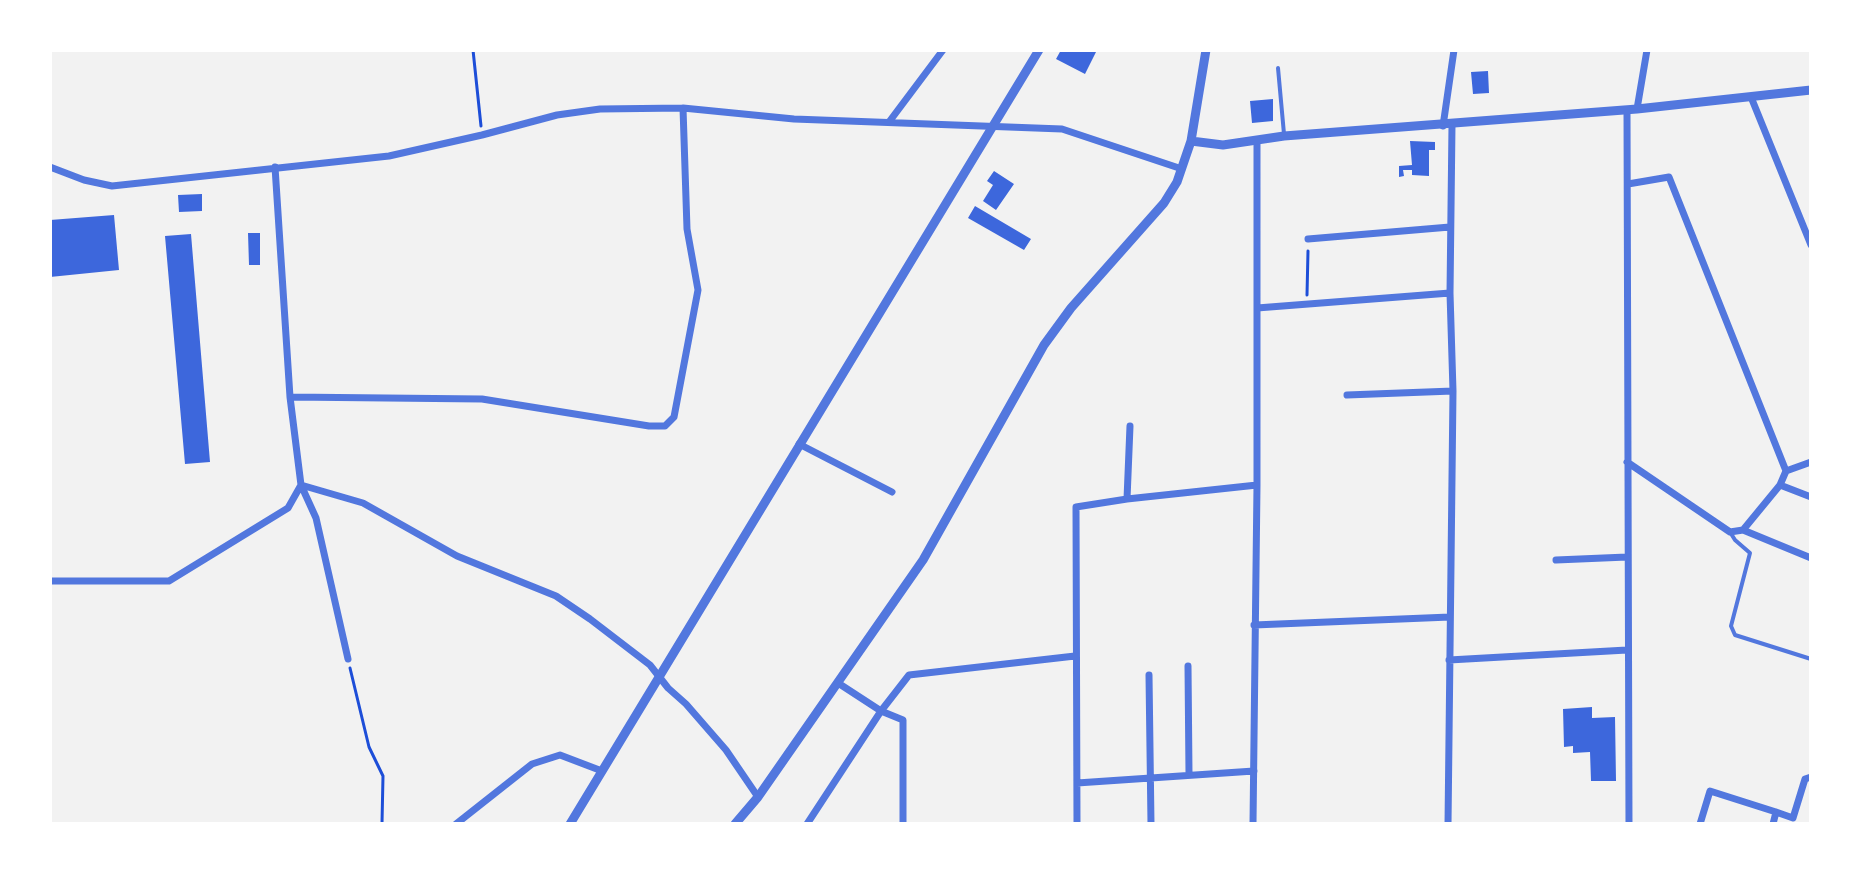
<!DOCTYPE html>
<html>
<head>
<meta charset="utf-8">
<style>
  body { margin:0 }
  #map { position:relative; width:1861px; height:874px; overflow:hidden; background:#f2f2f2; font-family:Georgia,serif }
  canvas { display:block }
  .frame { position:absolute; inset:0; border:52px solid #fff; pointer-events:none }
</style>
</head>
<body>
<div id="map">
<canvas width="1861" height="874"></canvas>
<div class="frame"></div>
</div>
<script>
const ctx = document.querySelector('canvas').getContext('2d');
ctx.lineJoin = 'round';
function fillPath(path, color) {
  ctx.fillStyle = color;
  ctx.fill(path, 'evenodd');
}
function strokePath(path, color, width, dash) {
  ctx.strokeStyle = color;
  ctx.lineWidth = width;
  ctx.lineCap = dash ? 'butt' : 'round';
  ctx.setLineDash(dash || []);
  ctx.stroke(path);
}
fillPath(new Path2D(`
  M1061 50H1097L1085 74 1056 59Z
  M1488 71 1489 93 1473 94 1471 72Z
  M1273 99V121L1252 123 1250 101Z
  M1410 141 1435 142V150H1429V176L1412 175V170H1403L1404 176 1399 177V166L1412 165Z
  M994 171 1014 184 996 210 983 201 993 185 987 181Z
  M202 194V211L179 212 178 195Z
  M975 206 1031 239 1024 250 968 218Z
  M114 215 119 270 50 277V220Z
  M248 233H260V265H249Z
  M191 234 210 462 185 464 165 236Z
  M1592 707V718L1615 717 1616 781H1591L1590 752 1573 753V746L1564 747 1563 709Z`), '#3d67dc');
strokePath(new Path2D(`
  M473 50 481 126
  M1307 295 1308 251
  M350 668 369 747 383 776 382 823
  M267 824H409`), '#1d4ed8', 3);
strokePath(new Path2D(`
  M1278 68 1284 134
  M1730 532 1735 540 1750 553 1731 626 1735 635 1811 659`), '#5277de', 4);
strokePath(new Path2D(`
  M1751 97 1811 245
  M1637 109 1647 50
  M1627 110 1629 824
  M889 122 943 50
  M1443 126 1454 50
  M50 167 84 180 112 186 389 156 482 135 557 115 600 109 683 108 794 119 1062 129 1182 169
  M275 167 290 397 301 485 316 518 348 659
  M1628 184 1669 177 1786 471
  M1308 239 1450 227
  M1257 308 1450 293
  M1347 395 1453 391
  M290 397 482 399 649 426H665L674 417 698 290 687 229 683 108
  M799 444 892 492
  M1627 462 1730 532 1743 530 1811 558
  M1811 462 1786 471 1780 485 1811 497
  M301 485 363 503 457 556 556 596 590 619 650 665 668 688 686 704 726 750 758 797
  M1127 499 1130 426
  M1743 530 1780 485
  M1556 560 1627 557
  M50 581H169L288 508 301 485
  M1254 625 1450 617
  M1449 660 1627 650
  M1188 666 1189 774
  M1149 675 1151 824
  M838 683 881 711 903 720V824
  M1077 783 1254 771
  M456 824 532 764 560 755 602 771
  M807 824 881 711 909 675 1075 656
  M1077 824 1076 507 1127 499 1257 485
  M1253 824 1257 485V140
  M1448 824 1453 391 1450 293 1452 125
  M1700 824 1710 791 1776 812
  M1773 824 1776 812 1793 818 1805 779 1811 777`), '#5277de', 7);
strokePath(new Path2D(`
  M1191 141 1223 145 1284 136 1637 109 1811 90
  M570 824 1039 50
  M735 824 758 797 923 560 1044 345 1071 308 1164 203 1177 182 1191 141 1206 50`), '#5277de', 9);
</script>
</body>
</html>
